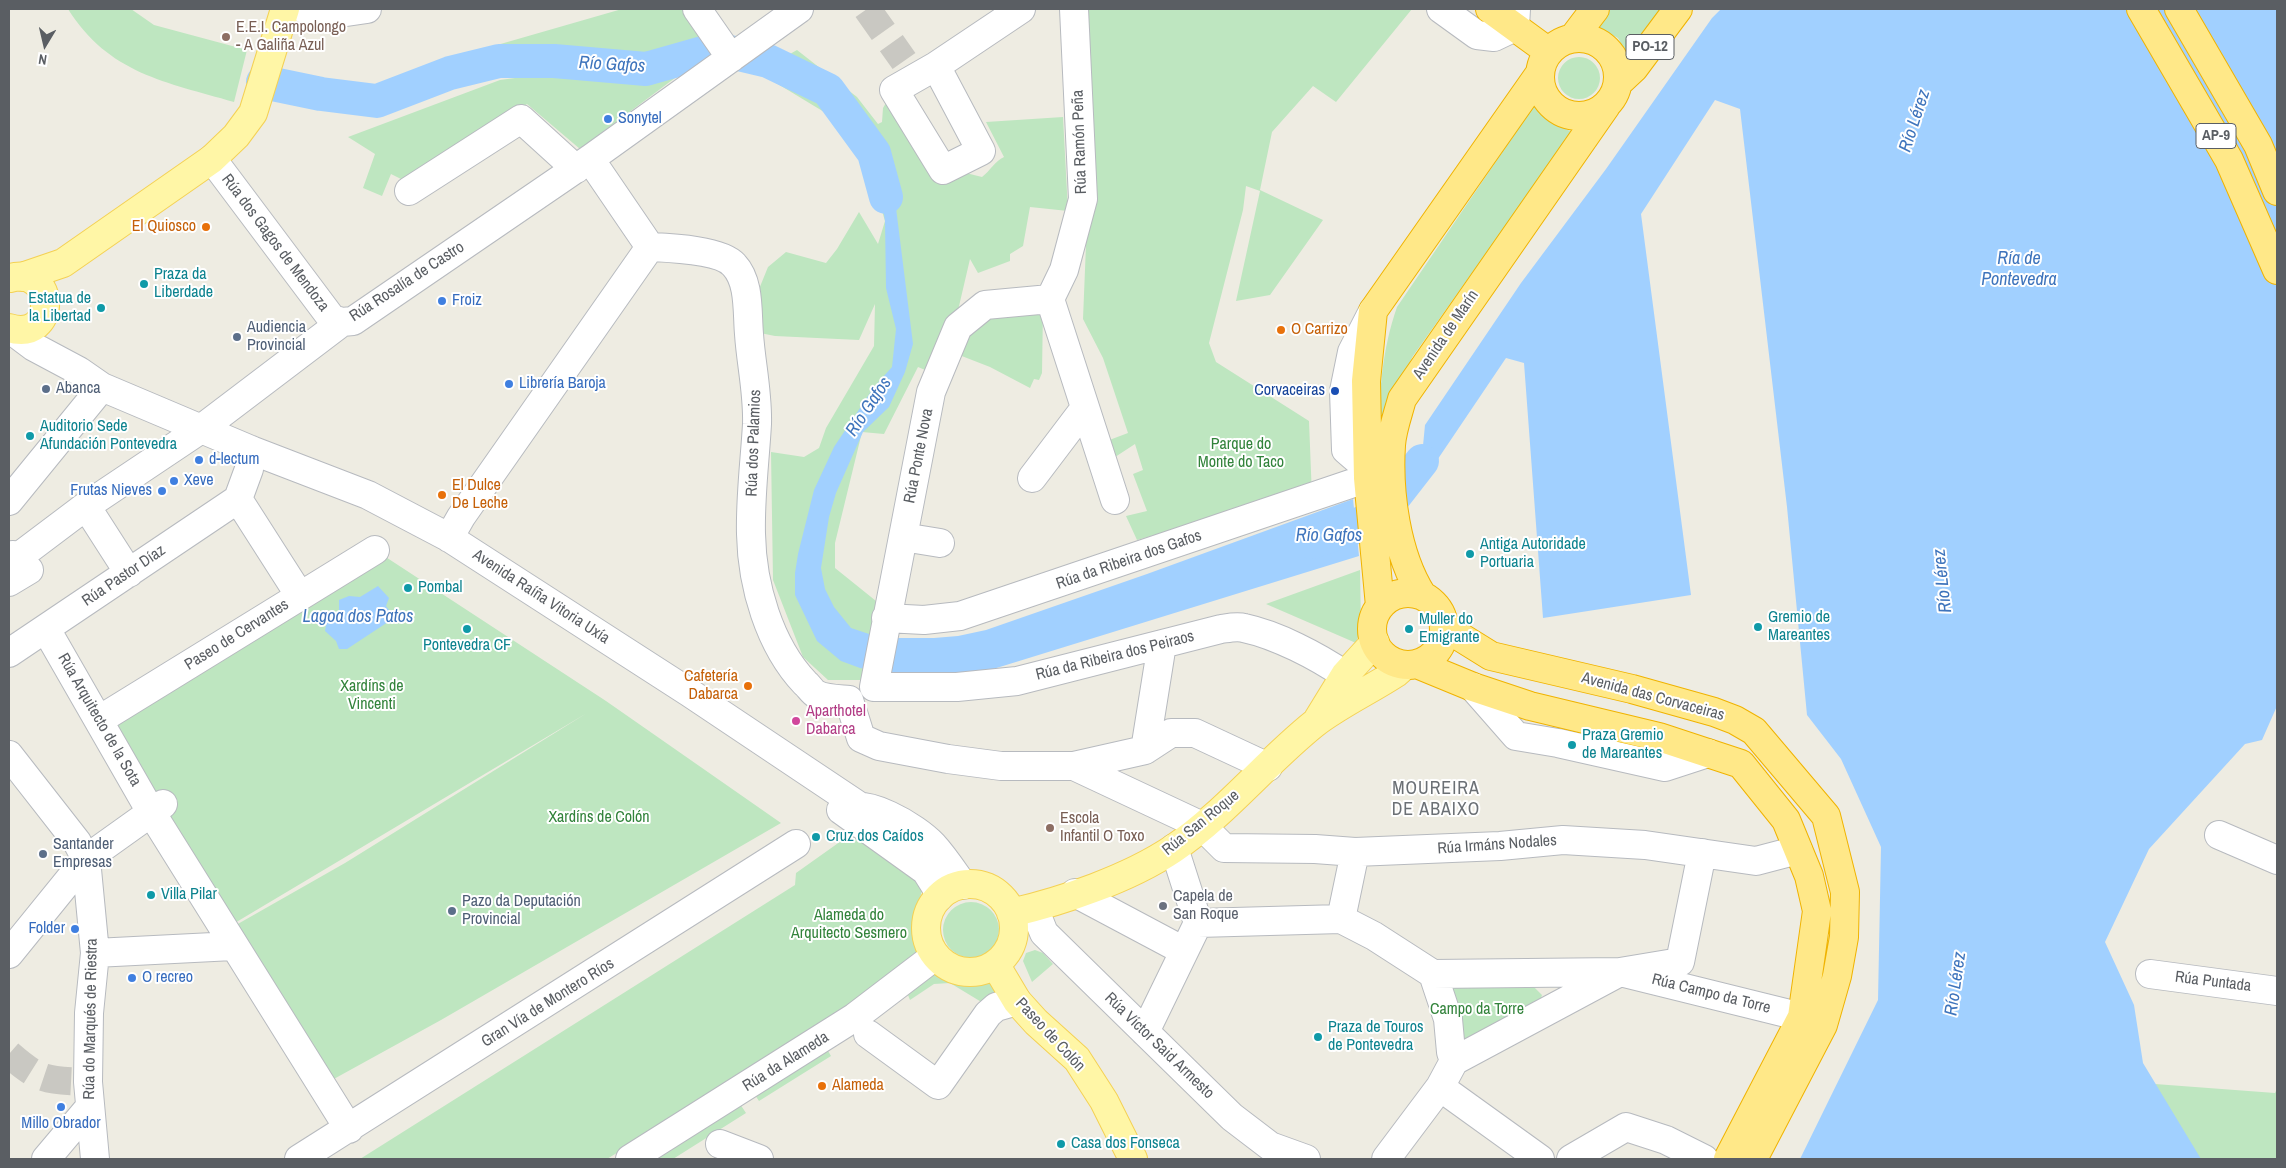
<!DOCTYPE html>
<html>
<head>
<meta charset="utf-8">
<style>
  body { margin:0 }
  #map { position:relative; width:2286px; height:1168px; overflow:hidden; background:#eeece2; font-family:"Archivo Narrow",sans-serif }
  canvas { display:block }
  .frame { position:absolute; inset:0; border:10px solid #5a5e63; pointer-events:none }
  .north { position:absolute; left:20px; top:20px; width:50px; height:50px; -webkit-text-stroke:4px #fff; paint-order:stroke; rotate:189deg; font-size:14px; font-weight:700; line-height:20px; text-align:center; color:#5a5e63 }
  .north::after { content:''; display:block; margin:auto; width:18px; height:22px; background:#5a5e63; clip-path:polygon(50% 0,100% 100%,50% 72%,0 100%) }
</style>
</head>
<body>
<div id="map">
<canvas width="2286" height="1168"></canvas>
<div class="frame"></div>
<div class="north">N</div>
</div>
<script>
const ctx = document.querySelector('canvas').getContext('2d');
ctx.lineJoin = 'round';
function fillPath(path, color) {
  ctx.fillStyle = color;
  ctx.fill(path, 'evenodd');
}
function strokePath(path, color, width, dash) {
  ctx.strokeStyle = color;
  ctx.lineWidth = width;
  ctx.lineCap = dash ? 'butt' : 'round';
  ctx.setLineDash(dash || []);
  ctx.stroke(path);
}
function drawText(font, color, halo, rows, align = 'center') {
  ctx.font = font + ' "Archivo Narrow",sans-serif';
  ctx.lineWidth = 4;
  ctx.setLineDash([]);
  ctx.textBaseline = 'middle';
  ctx.strokeStyle = halo;
  ctx.fillStyle = color;
  for (const [text, x, y, turn = 0] of rows) {
    ctx.save();
    ctx.translate(x, y);
    ctx.rotate((+turn || 0) * Math.PI / 180);
    ctx.textAlign = isNaN(turn) ? turn : align;
    if (halo) ctx.strokeText(text, 0, 0);
    ctx.fillText(text, 0, 0);
    ctx.restore();
  }
}
fillPath(new Path2D(`
  M68 9H131L154 25 247 50 234 102C166 82 109 74 68 9Z
  M622 9H684L707 45 706 52 646 69 554 61H499L450 73 445 60Z
  M1087 9H1412L1336 102 1313 86 1272 132 1260 190 1323 220 1270 295 1236 301 1260 191 1246 186 1243 210 1209 343 1216 362 1309 421 1312 497 1190 525 1137 540 1126 516 1147 511 1133 474 1143 470 1135 444 1109 461 1104 442 1128 433 1103 358 1083 319 1087 220Z
  M1610 9H1669L1631 61 1618 38 1595 26Z
  M797 50 857 97 878 124 882 122 883 108 891 94 950 169 982 177C990 171 995 161 1004 157L986 122 1063 117 1068 211 1030 207 1023 246 1010 254V261L978 273 970 259 949 349 937 375 918 367 884 434 862 432 835 543V568L876 601 863 680H828L803 657 773 580 771 452 804 457 819 448 826 428 874 346 875 304 859 340 775 336 755 332 757 294 768 267 786 252 826 263 837 249 859 212 878 244 885 221 870 170 834 118 758 72Z
  M1558 78a21 21 0 1 1 42 0a21 21 0 1 1-42 0Z
  M691 66 580 149 527 104 411 184 391 174 382 196 363 188 375 154 348 137 500 80 545 74 640 84Z
  M1535 104 1555 124 1572 132 1413 356 1390 399 1378 434C1380 389 1382 350 1397 307Z
  M1043 308 1042 373 1039 380 1034 379 1030 388 990 367 954 353 958 341 992 311Z
  M375 550 606 701 781 823 441 1020 332 1080 229 929 345 863 587 713 223 930 99 720Z
  M1360 570 1361 626 1356 643 1266 604Z
  M865 824 927 865 918 909V948L915 963 836 1017 607 1159H360L795 885 796 873Z
  M943 930a28 28 0 1 1 56 0a28 28 0 1 1-56 0Z
  M1035 950 1043 953 1053 964 1032 982 1023 961 1026 953Z
  M935 974 972 983 990 979 999 995 988 1006 950 983 934 984 910 1000 908 995Z
  M1533 986 1542 995 1538 1007 1455 1045 1453 988Z
  M827 1049 831 1056 759 1101 755 1095Z
  M2155 1084 2275 1093 2277 1089V1159H2194Z
  M740 1104 746 1113 673 1159H652Z`), '#bee6c0');
fillPath(new Path2D(`
  M1721 9H2277V706L2262 740 2245 744 2149 849 2105 942 2134 1005 2143 1063 2201 1159H1800L1878 1000 1881 847 1841 759 1807 715 1787 507 1740 109 1715 100 1641 214 1691 595 1543 618 1524 363 1506 358 1419 487 1425 425 1521 283 1606 169 1712 18Z
  M874 153 896 208 913 344 905 372 889 407 863 432 836 493 829 517 821 568 825 589 834 607 851 628 872 635 895 638H934L958 636 986 630 1147 574 1353 499 1359 556 990 670 955 674 886 672 860 668 841 661 817 641 795 595V573L798 554 814 490 834 447 874 387 892 367 896 329 886 288 885 221Z
  M378 586 389 598 386 606 392 614 391 620 347 649H339L336 641 325 631 327 620 339 611V600L349 596 360 597Z`), '#a1d0ff');
strokePath(new Path2D(`
  M263 82 321 94 377 101 450 73 499 61H554L646 69 706 52H730L768 61 828 90 874 153 886 197
  M1312 542 1356 527 1387 506 1422 461`), '#a1d0ff', 34);
strokePath(new Path2D(`
  M867 9 904 61
  M9 1054C41 1082 47 1080 88 1082`), '#c9c8c2', 28, [28, 14]);
const minor = new Path2D(`
  M304 9 333 14 367 9
  M697 9 731 58
  M1441 9 1477 35 1494 37 1515 27 1516 9
  M936 66 981 151 943 170 894 90 936 66 1021 9
  M212 159 332 319 342 322
  M590 159 650 247
  M409 191 521 119 576 169
  M650 247C670 248 721 250 734 265 750 282 747 312 749 334 751 364 758 393 757 424 755 460 750 497 751 534 752 585 769 645 805 683 809 686 812 692 816 694 825 699 839 699 849 700
  M1050 299 1064 270 1083 199 1074 9
  M1050 299 1115 500
  M10 329 34 347 79 371 102 387 251 450 368 495 448 537 690 693 859 806
  M1368 469 1346 450 1344 391 1352 352 1373 311
  M1032 478 1085 408
  M238 499 300 596
  M9 501 102 387
  M86 506 129 573
  M903 537 940 543
  M449 538 461 517 650 247
  M17 558 86 506 201 429 342 322 353 321 590 159 799 9
  M9 582 29 570 13 555
  M886 618 924 620 960 616 1368 478
  M46 629 151 812 349 1129
  M9 653 238 499 249 469 251 450
  M874 687H957L1017 681 1221 629C1228 628 1237 626 1244 628 1277 635 1317 656 1345 675
  M874 687 931 392 958 327 985 305 1050 299
  M1473 687 1516 736 1558 743 1665 767 1708 753
  M849 700 861 738 879 746 948 759 1001 766H1074L1145 750 1171 733H1195L1268 767
  M99 720 375 550
  M1145 750 1162 644
  M9 755 77 842 86 859 95 953 89 1013 88 1082 95 1159
  M1074 766 1202 826 1224 848 1315 849 1355 852 1500 846 1563 840 1645 845 1756 861 1798 850
  M2219 835 2277 860
  M1174 848 1198 923
  M1075 893 1184 951
  M939 897 936 887 926 871 841 810C865 796 916 827 933 845 944 857 953 871 963 885
  M1034 908 1044 933 1232 1117 1270 1146 1306 1159
  M1341 919 1355 852
  M95 953 233 946
  M9 954 86 859 163 804
  M1433 974 1620 972 1802 1017
  M1433 974 1448 1019 1451 1052 1454 1061
  M2150 974 2277 991
  M1145 1032 1198 923 1341 919 1374 936 1433 974
  M868 1034 938 1085 988 1014 996 1007 1017 1001
  M1440 1087 1540 1159
  M720 1144 759 1159
  M46 1159 89 1108
  M299 1159 796 844
  M630 1159 855 1017 935 956
  M1386 1159 1440 1087 1454 1061 1620 972 1680 962 1702 853
  M1571 1159 1626 1127 1666 1140 1704 1159`);
const major = new Path2D(`
  M22 277 63 263 212 159 236 136 253 113 285 9
  M9 328C58 343 56 265 10 278
  M1318 719 1345 675 1375 642
  M926 928a44 44 0 1 1 88 0a44 44 0 1 1-88 0Z
  M1011 913C1063 901 1128 879 1173 849 1225 814 1266 762 1315 723 1340 704 1370 690 1396 673L1405 665
  M995 964 1017 1001 1036 1022 1077 1059 1104 1101 1133 1159`);
const highway = new Path2D(`
  M1490 9 1549 52
  M2141 9 2229 160 2277 270
  M2179 9 2258 145 2277 191
  M1540 77a39 39 0 1 1 78 0a39 39 0 1 1-78 0Z
  M1573 38 1595 9
  M1619 82 1634 68 1678 9
  M1372 629a36 36 0 1 1 72 0a36 36 0 1 1-72 0Z
  M1422 595C1396 554 1388 492 1391 445 1392 430 1398 414 1402 399L1606 106
  M1380 606 1368 478 1366 381 1373 311 1540 73
  M1445 625 1454 633 1491 656 1632 689 1714 712 1735 720 1754 731 1826 816 1845 892 1844 937 1837 976 1823 1025 1753 1159
  M1417 664 1473 687 1530 706 1659 737 1741 764 1786 820 1809 876 1817 911 1802 1017 1728 1159`);
strokePath(minor, '#b7babf', 30);
strokePath(major, '#f4d154', 30);
strokePath(highway, '#f0b300', 30);
strokePath(minor, '#fff', 28);
strokePath(major, '#fff6a6', 28);
strokePath(highway, '#ffe888', 28);
for (const [x, y, r, color] of [
  [226,37,5,"#8d6e63"],
  [608,119,5,"#3f7fe0"],
  [206,227,5,"#e8710a"],
  [144,284,5,"#0f9aa8"],
  [442,301,5,"#3f7fe0"],
  [101,308,5,"#0f9aa8"],
  [1281,330,5,"#e8710a"],
  [237,337,5,"#5c6f8a"],
  [509,384,5,"#3f7fe0"],
  [46,389,5,"#5c6f8a"],
  [1335,391,5,"#1a4fb4"],
  [30,436,5,"#0f9aa8"],
  [199,460,5,"#3f7fe0"],
  [174,481,5,"#3f7fe0"],
  [162,491,5,"#3f7fe0"],
  [442,495,5,"#e8710a"],
  [1470,554,5,"#0f9aa8"],
  [408,588,5,"#0f9aa8"],
  [1758,627,5,"#0f9aa8"],
  [467,629,5,"#0f9aa8"],
  [1409,629,5,"#0f9aa8"],
  [748,686,5,"#e8710a"],
  [796,721,5,"#d1479c"],
  [1572,745,5,"#0f9aa8"],
  [1050,828,5,"#8d6e63"],
  [816,837,5,"#0f9aa8"],
  [43,854,5,"#5c6f8a"],
  [151,895,5,"#0f9aa8"],
  [1163,906,5,"#6b7280"],
  [452,911,5,"#5c6f8a"],
  [75,929,5,"#3f7fe0"],
  [132,978,5,"#3f7fe0"],
  [1318,1037,5,"#0f9aa8"],
  [822,1086,5,"#e8710a"],
  [61,1107,5,"#3f7fe0"],
  [1061,1144,5,"#0f9aa8"]
]) {
  const dot = new Path2D();
  dot.arc(x, y, r, 0, 2 * Math.PI);
  ctx.fillStyle = color;
  ctx.fill(dot);
  strokePath(dot, '#fff', 2);
}
for (const [x, y, w] of [
  [1650,47,48],
  [2216,136,40]
]) {
  const box = new Path2D();
  box.roundRect(x - w / 2, y - 12.5, w, 25, 4);
  ctx.fillStyle = '#fff';
  ctx.fill(box);
  strokePath(box, '#5a5e63', 1);
}
drawText('bold 15px', '#5a5e63', null, [
  ["PO-12",1650,47],
  ["AP-9",2216,136]
]);
drawText('16px', '#785e54', '#fff', [
  ["E.E.I. Campolongo",236,28],
  ["- A Galiña Azul",236,46],
  ["Escola",1060,819],
  ["Infantil O Toxo",1060,837]
], 'left');
drawText('16px', '#366cbe', '#fff', [
  ["Sonytel",618,119],
  ["Froiz",452,301],
  ["Librería Baroja",519,384],
  ["d-lectum",209,460],
  ["Xeve",184,481],
  ["Frutas Nieves",152,491,"right"],
  ["Folder",65,929,"right"],
  ["O recreo",142,978],
  ["Millo Obrador",61,1124,"center"]
], 'left');
drawText('16px', '#5a5e63', '#fff', [
  ["Rúa Ramón Peña",1080,142,-92],
  ["Rúa dos Gagos de Mendoza",275,243,53],
  ["Rúa Rosalía de Castro",407,282,-33],
  ["Avenida de Marín",1446,335,-56],
  ["Rúa dos Palamios",754,443,-88],
  ["Rúa Ponte Nova",919,456,-79],
  ["Rúa da Ribeira dos Gafos",1129,560,-19],
  ["Rúa Pastor Díaz",124,576,-34],
  ["Avenida Raíña Vitoria Uxía",541,597,33],
  ["Paseo de Cervantes",237,635,-32],
  ["Rúa da Ribeira dos Peiraos",1115,656,-14],
  ["Avenida das Corvaceiras",1653,697,15],
  ["Rúa Arquitecto de la Sota",99,720,60],
  ["Rúa San Roque",1201,823,-39],
  ["Rúa Irmáns Nodales",1497,845,-4],
  ["Rúa Puntada",2213,982,7],
  ["Rúa Campo da Torre",1711,994,14],
  ["Gran Vía de Montero Ríos",548,1003,-32],
  ["Rúa do Marqués de Riestra",91,1019,-89],
  ["Paseo de Colón",1050,1035,47],
  ["Rúa Víctor Said Armesto",1159,1046,44],
  ["Rúa da Alameda",786,1062,-32]
]);
drawText('16px', '#c56008', '#fff', [
  ["El Quiosco",196,227,"right"],
  ["O Carrizo",1291,330],
  ["El Dulce",452,486],
  ["De Leche",452,504],
  ["Cafetería",738,677,"right"],
  ["Dabarca",738,695,"right"],
  ["Alameda",832,1086]
], 'left');
drawText('16px', '#0d838f', '#fff', [
  ["Praza da",154,275],
  ["Liberdade",154,293],
  ["Estatua de",91,299,"right"],
  ["la Libertad",91,317,"right"],
  ["Auditorio Sede",40,427],
  ["Afundación Pontevedra",40,445],
  ["Antiga Autoridade",1480,545],
  ["Portuaria",1480,563],
  ["Pombal",418,588],
  ["Gremio de",1768,618],
  ["Mareantes",1768,636],
  ["Muller do",1419,620],
  ["Emigrante",1419,638],
  ["Pontevedra CF",467,646,"center"],
  ["Praza Gremio",1582,736],
  ["de Mareantes",1582,754],
  ["Cruz dos Caídos",826,837],
  ["Villa Pilar",161,895],
  ["Praza de Touros",1328,1028],
  ["de Pontevedra",1328,1046],
  ["Casa dos Fonseca",1071,1144]
], 'left');
drawText('16px', '#4e5e75', '#fff', [
  ["Audiencia",247,328],
  ["Provincial",247,346],
  ["Abanca",56,389],
  ["Santander",53,845],
  ["Empresas",53,863],
  ["Pazo da Deputación",462,902],
  ["Provincial",462,920]
], 'left');
drawText('16px', '#164399', '#fff', [
  ["Corvaceiras",1325,391]
], 'right');
drawText('16px', '#32833b', '#fff', [
  ["Parque do",1241,445],
  ["Monte do Taco",1241,463],
  ["Xardíns de",372,687],
  ["Vincenti",372,705],
  ["Xardíns de Colón",599,818],
  ["Alameda do",849,916],
  ["Arquitecto Sesmero",849,934],
  ["Campo da Torre",1477,1010]
]);
drawText('16px', '#b23c85', '#fff', [
  ["Aparthotel",806,712],
  ["Dabarca",806,730]
], 'left');
drawText('16px', '#5b616d', '#fff', [
  ["Capela de",1173,897],
  ["San Roque",1173,915]
], 'left');
drawText('italic 18px', '#3e74bc', '#fff', [
  ["Río Gafos",612,65,3],
  ["Río Lérez",1915,121,-72],
  ["Ría de",2019,259],
  ["Pontevedra",2019,280],
  ["Río Gafos",869,407,-56],
  ["Río Gafos",1329,536],
  ["Río Lérez",1943,581,-96],
  ["Lagoa dos Patos",358,617],
  ["Río Lérez",1956,984,-82]
]);
ctx.letterSpacing = '1px';
drawText('18px', '#6b7075', '#fff', [
  ["MOUREIRA",1436,789],
  ["DE ABAIXO",1436,810]
]);
ctx.letterSpacing = '0px';
</script>
</body>
</html>
